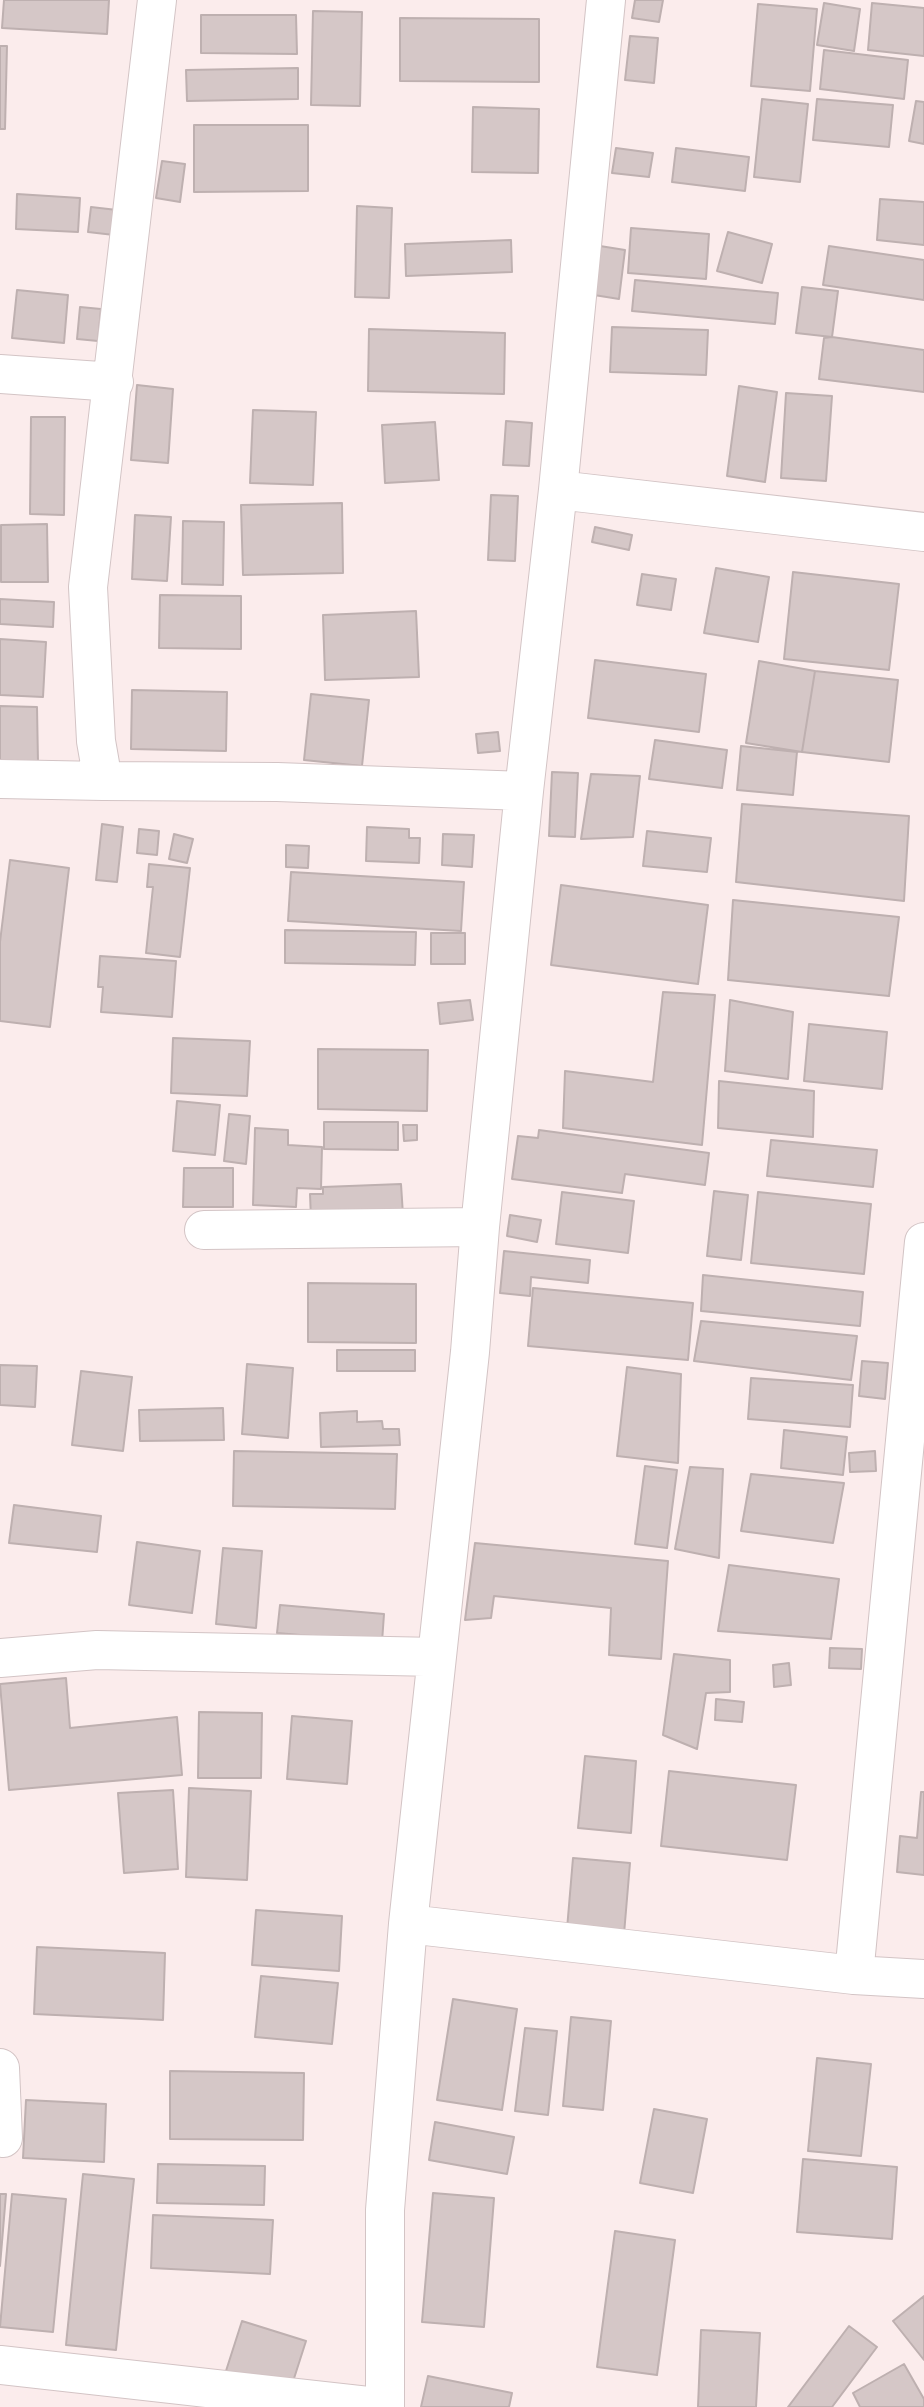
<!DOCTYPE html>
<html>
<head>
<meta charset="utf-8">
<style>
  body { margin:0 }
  canvas { display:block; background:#fbecec }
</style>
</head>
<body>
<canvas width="924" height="2407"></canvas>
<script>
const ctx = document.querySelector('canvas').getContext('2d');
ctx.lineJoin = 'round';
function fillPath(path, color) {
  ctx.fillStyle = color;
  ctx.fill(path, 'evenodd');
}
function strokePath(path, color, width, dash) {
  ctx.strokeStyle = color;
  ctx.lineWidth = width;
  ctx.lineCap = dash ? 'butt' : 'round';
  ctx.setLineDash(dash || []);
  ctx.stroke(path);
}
const building = new Path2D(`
  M4 0H109L107 34 2 28Z
  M635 0H663L659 22 632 18Z
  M824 3 860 9 854 51 817 45Z
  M872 3 924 8V56L868 50Z
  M758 4 817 9 810 91 751 86Z
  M313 11 362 12 360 106 311 105Z
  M201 15H296L297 54 201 53Z
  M400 18 539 19V82L400 81Z
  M630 36 658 38 654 83 625 80Z
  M0 46H7L5 129H0Z
  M824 50 908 60 904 99 820 89Z
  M298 68V99L187 101 186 70Z
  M762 99 808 104 800 182 754 177Z
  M817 99 893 105 889 147 813 140Z
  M916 101 924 102V144L909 141Z
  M473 107 539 109 538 173 472 172Z
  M194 125H308V191L194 192Z
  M616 148 653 153 649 177 612 173Z
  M676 148 749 157 745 191 672 182Z
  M162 161 185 164 180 202 156 198Z
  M17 194 80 198 78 232 16 229Z
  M880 199 924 202V245L877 240Z
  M357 206 392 208 389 298 355 297Z
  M91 207 117 210 114 235 88 232Z
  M631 228 709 234 706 279 628 273Z
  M728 232 772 244 762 283 717 271Z
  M511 240 512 272 406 276 405 244Z
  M600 246 625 250 619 299 594 295Z
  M829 246 924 260V300L823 285Z
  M635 280 778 293 775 324 632 311Z
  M802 287 838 291 832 337 796 333Z
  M17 290 68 295 64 343 12 338Z
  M80 307 101 309 98 341 77 339Z
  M612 327 708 330 706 375 610 372Z
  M369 329 505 333 504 394 368 391Z
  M832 337 924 350V392L819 379 824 338Z
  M137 385 173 389 168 463 131 460Z
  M739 386 777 392 765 482 727 476Z
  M786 393 832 396 826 481 781 478Z
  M253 410 316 412 313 485 250 483Z
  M31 417H65L64 515 30 514Z
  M506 421 532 423 529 466 503 465Z
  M435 422 439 480 385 483 382 425Z
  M491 495 518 496 515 561 488 560Z
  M342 503 343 573 243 575 241 505Z
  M135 515 171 517 167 581 132 579Z
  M183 521 224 522 223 585 182 584Z
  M47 524 48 582H1V525Z
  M595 527 632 535 629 550 592 542Z
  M716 568 769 577 758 642 704 633Z
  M793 572 899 584 889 670 784 659Z
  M642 574 676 579 671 610 637 605Z
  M160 595 241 596V649L159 648Z
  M0 599 54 602 53 627 0 624Z
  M416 611 419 677 325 680 323 615Z
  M0 639 46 642 43 697 0 695Z
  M595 660 706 674 699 732 588 718Z
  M759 661 815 671 802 752 746 743Z
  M815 671 898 680 889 762 802 752Z
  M132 690 227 692 226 751 131 749Z
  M311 694 369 700 362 766 304 760Z
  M0 706 37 707 38 763H0Z
  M498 732 500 751 478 753 476 734Z
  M655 740 727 750 722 788 649 779Z
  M741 746 797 752 793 795 737 790Z
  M552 772 578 773 575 837 549 836Z
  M591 774 640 776 633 837 581 839Z
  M742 804 909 816 904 901 736 882Z
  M102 824 123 827 117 882 96 880Z
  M367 827 409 829V838H420L419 863 366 861Z
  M139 829 159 831 157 855 137 853Z
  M647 831 711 838 707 872 643 866Z
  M174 834 193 839 187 863 169 859Z
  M443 834 474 835 472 867 442 865Z
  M286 845 309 846 308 868 286 867Z
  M10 860 69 868 50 1027 0 1021V942Z
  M149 864 190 868 180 957 146 953 153 887H147Z
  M291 872 464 882 461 931 288 921Z
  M561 885 708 905 698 984 551 965Z
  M733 900 899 917 889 996 728 980Z
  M285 930 416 932 415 965 285 963Z
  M431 933H465V964H431Z
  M100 956 176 961 172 1017 101 1012 103 987H98Z
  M663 992 715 995 702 1145 563 1128 565 1071 653 1082Z
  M470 1000 473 1020 440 1024 438 1003Z
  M730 1000 793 1012 788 1079 725 1071Z
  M809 1024 887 1032 882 1089 804 1081Z
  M173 1038 250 1041 247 1096 171 1093Z
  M318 1049 428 1050 427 1111 318 1109Z
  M719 1081 814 1091 813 1137 718 1128Z
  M177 1101 220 1105 215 1155 173 1151Z
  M229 1114 250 1116 246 1164 224 1161Z
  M324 1122H398V1150L324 1149Z
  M403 1125H417V1140L404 1141Z
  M255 1128 288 1130V1145L322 1147 321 1189 297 1188 296 1207 253 1205Z
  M539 1130 709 1153 705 1185 625 1174 622 1193 512 1179 518 1136 538 1138Z
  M771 1140 877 1150 873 1187 767 1176Z
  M184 1168H233V1207H183Z
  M401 1184 403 1215 311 1219 310 1194H323V1187Z
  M714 1191 748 1195 741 1260 707 1256Z
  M562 1192 634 1201 628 1253 556 1244Z
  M758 1192 871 1204 864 1274 751 1263Z
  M510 1215 541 1220 537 1242 507 1236Z
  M504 1251 590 1260 588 1283 531 1277 530 1296 500 1293Z
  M703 1275 863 1292 860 1326 701 1311Z
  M308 1283 416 1284V1343L308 1342Z
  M533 1288 693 1303 688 1360 528 1346Z
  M701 1321 857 1336 851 1380 694 1361Z
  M337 1350H415V1371H337Z
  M862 1361 888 1363 885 1399 859 1396Z
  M247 1364 293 1368 288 1438 242 1434Z
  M0 1365 37 1366 35 1407 0 1405Z
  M627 1367 681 1374 678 1463 617 1456Z
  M81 1371 132 1377 123 1451 72 1445Z
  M751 1378 853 1385 850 1427 748 1419Z
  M223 1408 224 1440 140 1441 139 1410Z
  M357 1411V1422L382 1421 383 1429H399L400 1445 321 1447 320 1413Z
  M784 1430 847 1437 843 1475 781 1468Z
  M234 1451 397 1454 395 1509 233 1506Z
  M875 1451 876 1471 850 1472 849 1453Z
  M645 1466 677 1470 667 1548 635 1544Z
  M690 1467 723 1469 719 1558 675 1549Z
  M751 1474 844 1483 833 1543 741 1531Z
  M14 1505 101 1516 97 1552 9 1543Z
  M137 1542 200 1551 192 1613 129 1605Z
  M475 1543 668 1561 661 1659 609 1655 611 1608 494 1596 491 1618 465 1620Z
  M223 1548 262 1551 256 1628 216 1624Z
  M729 1565 839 1579 831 1639 718 1631Z
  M280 1605 384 1614 382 1642 277 1633Z
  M830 1648 862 1649 861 1669 829 1668Z
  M674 1654 730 1660V1692L706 1693 697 1749 663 1735Z
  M789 1663 791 1685 774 1687 773 1665Z
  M66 1678 70 1728 177 1717 182 1775 9 1790 0 1684Z
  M716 1699 744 1702 742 1722 715 1720Z
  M199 1712 262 1713 261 1778H198Z
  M292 1716 352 1721 347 1784 287 1779Z
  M585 1756 636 1761 631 1833 578 1828Z
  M669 1771 796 1785 787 1860 661 1846Z
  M189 1788 251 1791 247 1880 186 1877Z
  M173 1790 178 1869 124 1873 118 1793Z
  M921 1792H924V1875L897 1872 900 1836 917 1838Z
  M573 1858 630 1863 624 1934 567 1929Z
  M256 1910 342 1916 339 1971 252 1965Z
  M37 1947 165 1953 163 2020 34 2014Z
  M261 1976 338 1983 332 2044 255 2037Z
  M453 1999 517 2009 502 2110 437 2100Z
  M571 2017 611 2021 603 2110 563 2106Z
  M525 2028 557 2031 548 2115 515 2111Z
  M817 2058 871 2064 861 2156 808 2151Z
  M170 2071 304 2073 303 2140 170 2139Z
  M26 2100 106 2104 104 2162 23 2158Z
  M654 2109 707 2119 693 2193 640 2183Z
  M435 2122 514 2137 507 2174 429 2160Z
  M803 2159 897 2167 892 2239 797 2232Z
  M158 2164 265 2166 264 2205 157 2203Z
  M83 2174 134 2179 116 2350 66 2345Z
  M433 2193 494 2198 484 2327 422 2322Z
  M0 2194H6L0 2266Z
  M12 2194 66 2199 53 2332 0 2327Z
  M153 2215 273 2220 270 2274 151 2268Z
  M615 2231 675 2240 657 2375 597 2367Z
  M924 2296V2360L893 2321Z
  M242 2321 306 2341 289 2394 225 2374Z
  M849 2326 877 2347 832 2407H788Z
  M701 2330 760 2333 756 2407H698Z
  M904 2364 924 2399V2407H860L853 2393Z
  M428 2376 512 2393 509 2407H421Z`);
fillPath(building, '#d5c7c7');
strokePath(building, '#beb0b0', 2);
const minor = new Path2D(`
  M157 0 88 587 96 741 103 781 277 782 524 791
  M0 374 114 382
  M558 490 924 532
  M0 779 103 781
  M204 1230 480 1227
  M0 1658 97 1650 437 1657
  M408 1924 854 1975 924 1979
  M854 1975 924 1242
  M0 2068 3 2138
  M0 2365 377 2407
  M385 2407V2210L408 1924 470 1352 480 1227 524 791 558 490 606 0`);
strokePath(minor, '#d3c4c5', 40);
strokePath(minor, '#fff', 38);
</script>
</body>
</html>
